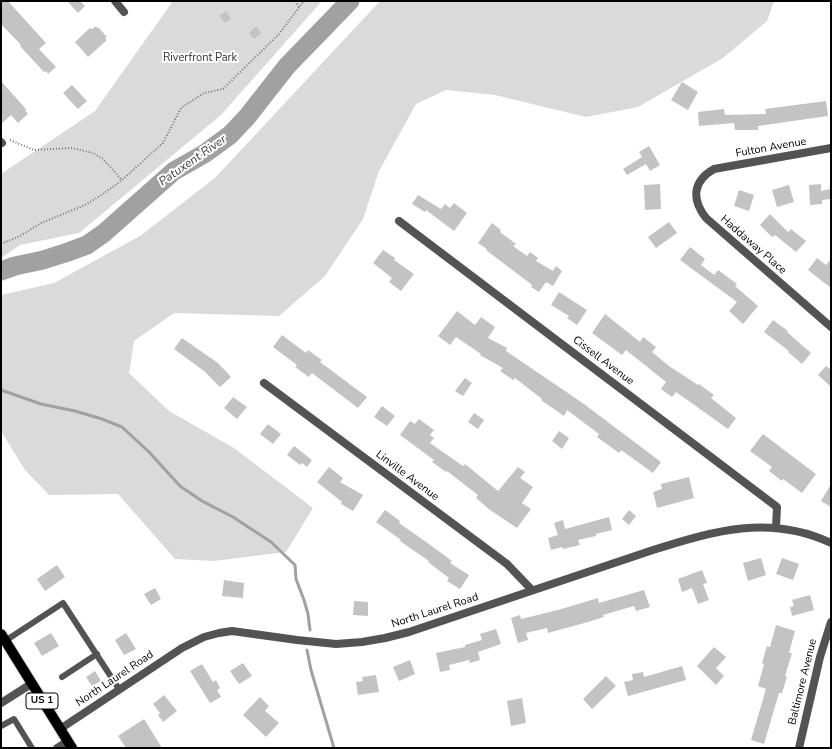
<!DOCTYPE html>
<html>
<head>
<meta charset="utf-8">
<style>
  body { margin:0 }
  #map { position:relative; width:832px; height:749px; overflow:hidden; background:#fff; font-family:"Nunito Sans",sans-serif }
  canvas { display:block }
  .frame { position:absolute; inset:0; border:2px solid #000; pointer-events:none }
</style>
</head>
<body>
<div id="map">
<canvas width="832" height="749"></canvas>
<div class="frame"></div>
</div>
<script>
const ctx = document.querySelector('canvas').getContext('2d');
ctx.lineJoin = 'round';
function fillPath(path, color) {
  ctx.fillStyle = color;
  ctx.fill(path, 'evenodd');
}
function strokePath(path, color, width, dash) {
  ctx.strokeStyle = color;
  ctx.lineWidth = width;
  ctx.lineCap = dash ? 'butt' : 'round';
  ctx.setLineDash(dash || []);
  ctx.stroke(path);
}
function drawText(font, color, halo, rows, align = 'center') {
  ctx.font = font + ' "Nunito Sans",sans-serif';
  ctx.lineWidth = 4;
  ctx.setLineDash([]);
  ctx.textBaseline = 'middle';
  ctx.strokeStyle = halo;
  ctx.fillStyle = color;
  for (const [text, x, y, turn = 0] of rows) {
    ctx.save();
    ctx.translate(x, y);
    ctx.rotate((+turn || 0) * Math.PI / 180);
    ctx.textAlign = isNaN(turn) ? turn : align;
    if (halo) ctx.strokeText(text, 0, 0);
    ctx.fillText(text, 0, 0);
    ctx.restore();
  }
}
fillPath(new Path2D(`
  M173 1H322L221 115 79 233 20 245 1 258V174L95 111Z
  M380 1H774L767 21 723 58 638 107 586 117 495 95 446 90 416 104 379 171 363 219 325 276 279 316 174 313 134 341 129 373 169 411 234 448 313 508 286 552 214 561 175 559 118 494 49 495 25 470 1 431V295L54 283 140 236 215 178Z`), '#dadada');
strokePath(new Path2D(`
  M1 390 41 404 75 411 102 419 122 427 149 452 180 486 202 501 233 517 271 542 295 565 296 579 304 600 308 614 310 630
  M307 650 311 670 334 748`), '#a1a1a1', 3);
strokePath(new Path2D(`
  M1 271 15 266 43 260 68 252 87 245 104 233 174 171 204 154 230 135 247 117 287 66 350 1`), '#a1a1a1', 19);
fillPath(new Path2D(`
  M1 1H8L46 43 39 49 56 67 48 74 46 71 44 72 20 46 21 45 1 24Z
  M67 1H80L85 6 78 13Z
  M226 11 231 19 225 23 219 16Z
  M96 26 97 28 98 27 107 37 105 38 107 40 88 57 75 42 90 28 92 29Z
  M256 26 261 33 254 39 249 33Z
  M1 81 26 109 25 110 28 114 18 123 11 115 1 124Z
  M682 82 698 92 688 110 671 100Z
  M72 85 87 101 78 109 63 93Z
  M826 101 828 116 758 126V130H735L734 123 699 126 698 112 724 109 725 115 766 114 765 109Z
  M649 146 660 165 650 171 646 164 627 175 623 169 642 157 639 152Z
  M660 184 661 209 645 210 644 185Z
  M821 184V191L830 189 831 199 822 200V204L810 205 809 185Z
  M789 185 794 202 777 207 772 190Z
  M739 190 754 195 749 211 734 206Z
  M418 195 441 209 445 204 450 208 454 203 467 213 454 231 426 210 425 212 412 204Z
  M770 214 788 232 791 229 806 241 796 252 775 235 772 237 760 225Z
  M669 222 677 233 656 248 648 237Z
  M492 223 501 230 500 232 516 244 513 246 527 256 530 252 538 258 536 261 553 271 556 266 562 271 553 286 546 282 539 292 531 287 532 285 486 250 487 249 478 243Z
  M690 247 705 259 701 265 714 275 718 270 737 284 735 286 758 306 743 324 729 311 737 302 680 260Z
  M383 250 395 258 394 260 414 274 401 291 389 282 392 278 373 263Z
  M817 258 826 265 831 259V288L808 270Z
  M559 292 587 310 577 325 567 318 569 316 551 305Z
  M457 311 475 325 481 317 495 327 488 338 507 348 506 351 584 404 661 462 653 473 621 450 619 453 597 437 599 434 567 410 564 416 541 400 542 399 515 378 513 380 500 371 503 368 480 355 481 354 456 337 450 345 438 336Z
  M605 314 640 342 643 337 656 347 652 352 669 366 698 385 699 384 714 395 711 398 736 418 728 429 676 392 672 397 661 389 666 382 626 350 622 355 592 333Z
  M773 320 788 331 787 332 811 353 802 364 788 352 789 351 764 332Z
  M282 335 306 353 308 350 322 360 320 362 367 397 358 408 312 373 309 377 295 367 297 365 273 347Z
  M182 338 218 363 231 377 220 387 204 371 174 349Z
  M826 366 831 370V387L818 375Z
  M465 378 472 383 463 396 455 391Z
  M233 397 247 407 237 419 224 408Z
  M382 406 395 416 387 426 374 417Z
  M474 413 484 420 478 429 468 422Z
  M419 419 434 430 430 435 434 438 430 443 463 466 465 464 498 491 518 467 525 472 520 478 533 487 522 503 531 509 517 528 490 510 476 498 478 495 447 471 446 472 432 462 434 460 400 435 410 421 415 424Z
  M268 424 281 434 273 444 260 434Z
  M559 431 569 438 562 449 552 441Z
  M763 434 816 474 802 493 783 479 782 481 769 471 772 467 750 451Z
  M294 446 312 460 307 467 302 463 300 465 287 455Z
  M329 467 343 478 340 482 363 495 353 511 341 504 342 502 317 482Z
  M689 477 694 498 657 508 653 492 662 489 661 484Z
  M831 484V507L821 501Z
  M385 510 400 521 399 523 429 544 452 561 450 563 469 575 460 589 447 581 449 578 428 562 429 561 400 541 401 540 376 522Z
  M629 510 636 516 629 525 622 519Z
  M609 517 612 530 596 534V536L578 540 580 545 563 549 562 547 551 550 548 538 558 535 554 523 563 520 565 529Z
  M761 558 766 575 748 581 743 563Z
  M782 558 799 564 793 580 776 574Z
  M57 565 65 577 45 591 37 579Z
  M702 570 707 583 703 584 709 600 698 604 692 588 682 592 678 579Z
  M224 580 244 583 243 598 222 596Z
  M155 588 161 599 151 605 144 594Z
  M644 590 650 607 636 611 634 606 603 615 604 617 588 622 555 631 548 633 547 628 526 633 528 640 518 643 511 618 520 615 521 619 558 610 598 598 599 603Z
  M810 595 814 610 792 616 790 607 794 606 792 600Z
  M354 601 368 602V616L353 615Z
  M776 625 795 631 789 653H792L785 676 787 677 782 693H779L764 744 751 740 766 689 758 686 764 664 762 663 767 646 770 647Z
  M496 629 501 644 478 652 480 660 470 663 469 660 449 665 450 670 440 672 436 653 465 647V645L482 640 480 634Z
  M51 633 59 646 42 656 34 643Z
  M126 633 136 649 124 655 115 640Z
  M714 647 726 657 716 668 724 676 716 685 697 666Z
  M410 660 415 674 399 681 393 667Z
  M243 663 252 676 239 684 230 671Z
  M202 664 213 682 216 680 220 688 217 690 221 697 210 703 190 671Z
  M682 666 686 680 628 696 624 682 633 680 632 674 643 672 644 677Z
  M95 671 101 681 92 686 86 677Z
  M376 675 379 692 358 695 356 682 363 681 362 677Z
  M606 676 616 686 592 709 583 699Z
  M164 695 177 711 163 722 158 715 160 713 153 704Z
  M260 697 269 706 265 711 279 723 266 737 243 715Z
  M522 698 526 723 511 726 507 701Z
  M144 719 162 748H126L118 736Z`), '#c3c3c3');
const primary = new Path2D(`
  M1 634 72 748`);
strokePath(primary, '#dbdbdb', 12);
strokePath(new Path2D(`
  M295 1 299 7
  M10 140 34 150 72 148 93 153 103 159 122 180
  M1 244 20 236 41 223 85 205 103 194 122 180 163 143 181 108 204 93 223 89 279 34 304 1`), '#757575', 2, [1, 2]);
strokePath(new Path2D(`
  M5 641 63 603 119 689
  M62 677 97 654
  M1 726 14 719 32 748`), '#535353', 6);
strokePath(new Path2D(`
  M115 1 124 12
  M1 142 2 143
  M831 148 714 169C693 181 691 199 706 218L831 327
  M399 221 777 507 776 527
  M264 383 507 564 532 590
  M1 703 31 684
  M60 729 182 648 204 637 219 633 232 631 297 640 336 644 362 642 385 638 409 632 653 550C713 531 770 514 831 543
  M57 748 68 741
  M799 748 820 657 831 622`), '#535353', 8);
strokePath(primary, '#000', 10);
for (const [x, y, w] of [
  [42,701,32]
]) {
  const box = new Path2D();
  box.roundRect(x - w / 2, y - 8, w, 16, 3);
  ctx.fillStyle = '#fff';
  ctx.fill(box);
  strokePath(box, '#000', 1);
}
drawText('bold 10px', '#000', null, [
  ["US 1",42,701]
]);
drawText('11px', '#313131', '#fff', [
  ["Riverfront Park",200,58]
]);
drawText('11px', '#000', '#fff', [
  ["Fulton Avenue",771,148,-10],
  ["Haddaway Place",753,245,41],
  ["Cissell Avenue",603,361,37],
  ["Linville Avenue",407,476,37],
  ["North Laurel Road",435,611,-18],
  ["North Laurel Road",115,679,-34],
  ["Baltimore Avenue",803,682,-76]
]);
drawText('italic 12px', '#424242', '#fff', [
  ["Patuxent River",193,161,-35]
]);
</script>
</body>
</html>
